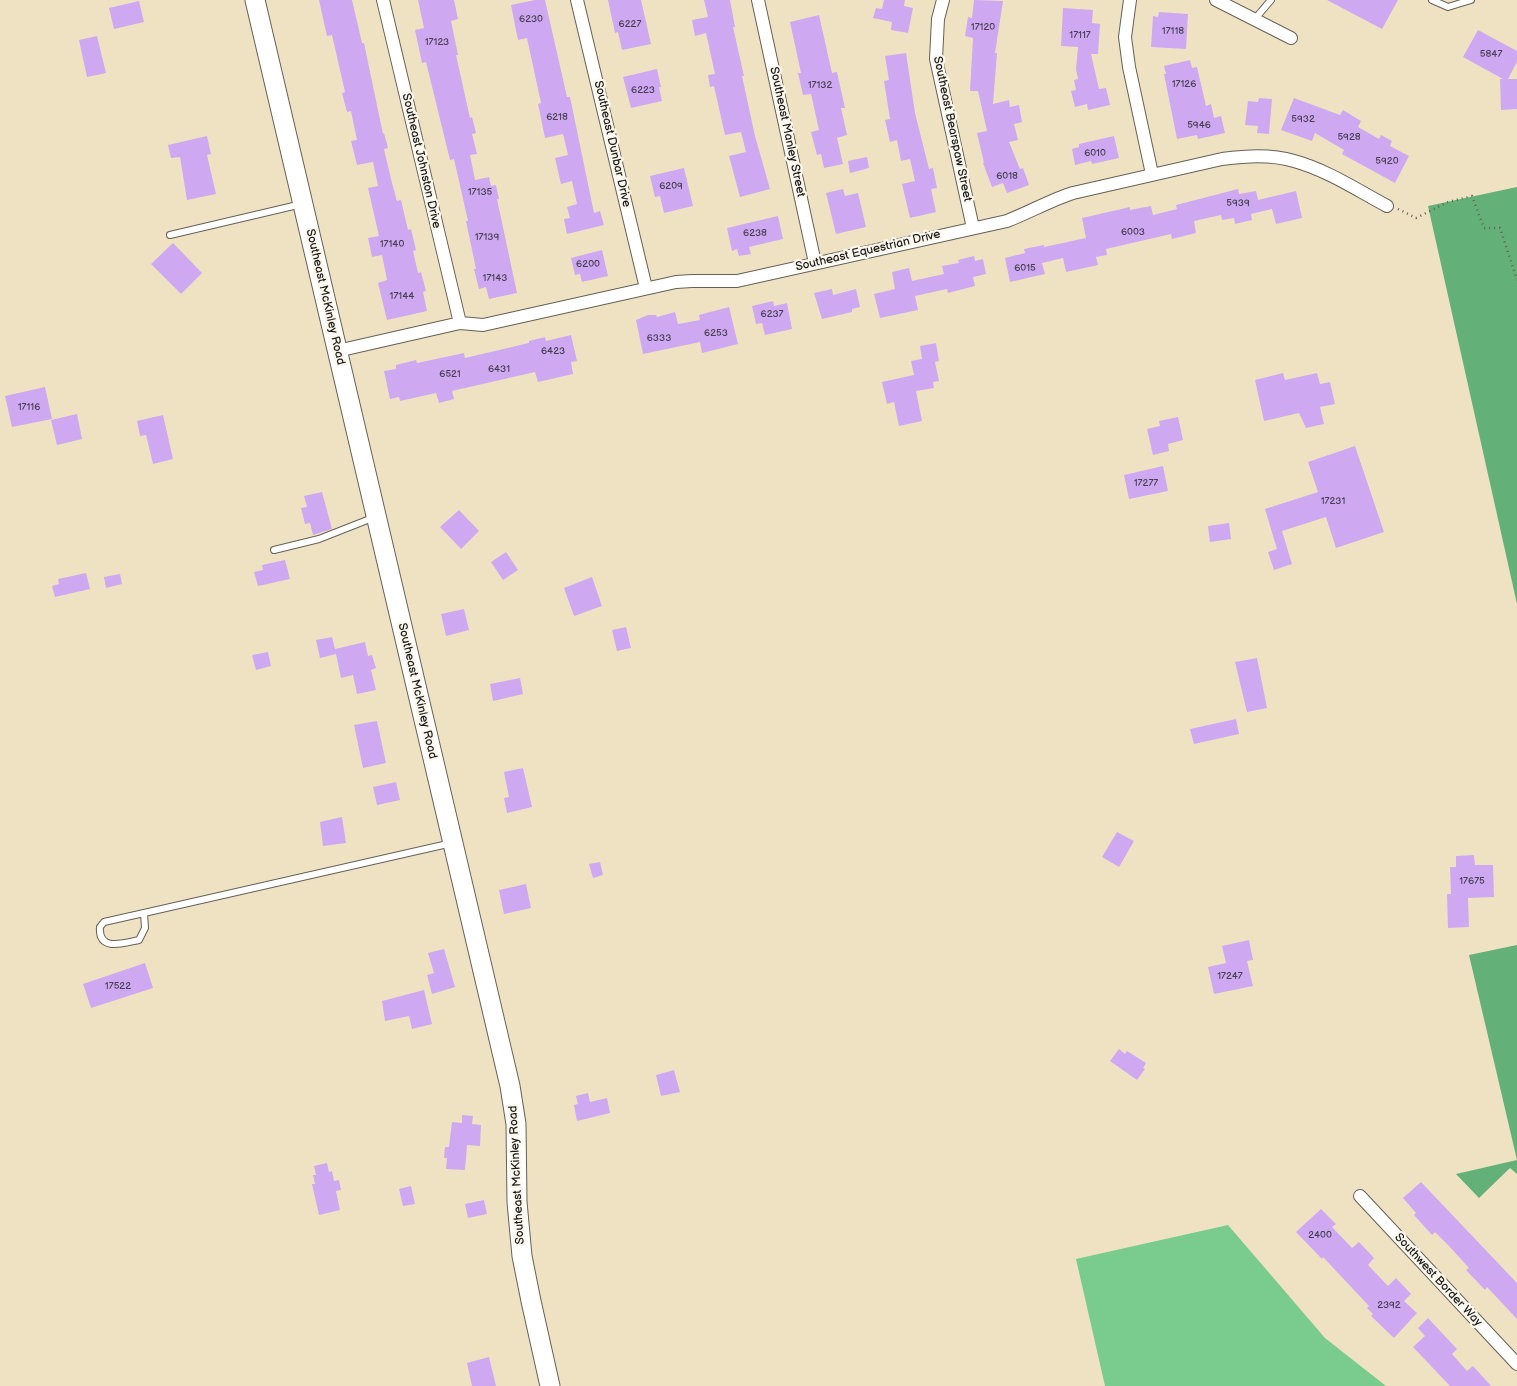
<!DOCTYPE html>
<html>
<head>
<meta charset="utf-8">
<style>
  body { margin:0 }
  canvas { display:block; background:#efe2c3 }
</style>
</head>
<body>
<canvas width="1517" height="1386"></canvas>
<script>
const ctx = document.querySelector('canvas').getContext('2d');
ctx.lineJoin = 'round';
function fillPath(path, color) {
  ctx.fillStyle = color;
  ctx.fill(path, 'evenodd');
}
function strokePath(path, color, width, dash) {
  ctx.strokeStyle = color;
  ctx.lineWidth = width;
  ctx.lineCap = dash ? 'butt' : 'round';
  ctx.setLineDash(dash || []);
  ctx.stroke(path);
}
function drawText(font, color, halo, rows, align = 'center') {
  ctx.font = font + ' "Balsamiq Sans",sans-serif';
  ctx.lineWidth = 4.5;
  ctx.setLineDash([]);
  ctx.textBaseline = 'middle';
  ctx.strokeStyle = halo;
  ctx.fillStyle = color;
  for (const [text, x, y, turn = 0] of rows) {
    ctx.save();
    ctx.translate(x, y);
    ctx.rotate((+turn || 0) * Math.PI / 180);
    ctx.textAlign = isNaN(turn) ? turn : align;
    if (halo) ctx.strokeText(text, 0, 0);
    ctx.fillText(text, 0, 0);
    ctx.restore();
  }
}
fillPath(new Path2D(`
  M1228 1225 1325 1338 1386 1386H1105L1076 1259Z`), '#7acc8e');
fillPath(new Path2D(`
  M1517 187V604L1428 206Z
  M1517 945V1174L1510 1168 1479 1198 1456 1174 1517 1160 1469 955Z`), '#63b079');
fillPath(new Path2D(`
  M319 0H352L362 43H364L383 134 384 133 388 148 384 149 392 183 397 201 401 200 408 230 411 229 416 250 413 251 418 273 421 272 426 291 423 292 427 311 387 320 378 283 387 280 382 255 372 257 368 238 379 236 368 188 378 186 373 162 357 165 351 141 357 140 351 111 347 112 342 93 345 92 332 35 327 36Z
  M418 0H454L458 19 451 21 458 55H456L470 118 472 117 476 133 472 134 477 154 470 155 475 180 489 177 491 186 496 185 499 199H497L517 293 489 299 486 287 479 289 474 269H476L466 221H468L454 159 450 160 426 62 422 63 415 30 424 28Z
  M535 0H545L567 97H570L594 213 600 211 604 225 567 234 564 219 570 218 567 207 577 204 572 181 561 184 555 158 568 155 563 134 545 138 538 104 541 103 527 38 518 40 511 5Z
  M608 0H641L651 44 622 50 618 32 615 33Z
  M704 0H730L735 27H733L744 76H742L755 136 770 189 740 197 729 156 746 152 741 132 725 135 714 86 710 87 708 75 715 74 706 33 695 36 692 20 708 17Z
  M884 0H905L904 6 913 8 908 33 891 30 892 22 873 18 876 8 882 9Z
  M974 0 1003 1 995 53H997L993 104 1009 100 1010 107 1019 105 1022 122 1014 124 1018 140 1009 142 1020 169 1023 168 1029 185 1007 193 1003 183 992 187 983 163H984L977 133 987 131 978 91H970L973 38 965 36 968 17 972 18Z
  M1327 0H1398L1382 29Z
  M139 1 144 22 114 29 109 8Z
  M1063 8 1093 10 1092 23 1100 24 1098 54H1091L1099 89 1106 88 1110 105 1088 110 1087 104 1075 107 1071 91 1076 90 1074 80 1078 79 1076 69 1078 47 1061 46Z
  M1159 12 1188 14 1186 49 1151 47 1153 16 1158 17Z
  M819 15 832 73 837 72 845 108H841L847 135 837 138 843 164 824 168 821 154 817 155 811 132 819 130 811 94 803 95 798 73H801L790 22Z
  M1478 30 1517 51V62L1508 79H1517V109L1501 110 1500 79H1503L1463 57Z
  M97 36 106 73 87 77 79 40Z
  M906 53 915 113 929 169 933 168 937 188 931 189 936 212 910 218 902 184 915 181 910 159 901 161 897 140 890 142 885 120 890 119 884 81 889 80 885 56Z
  M1190 60 1192 68 1197 67 1206 106 1211 104 1214 118 1221 116 1225 133 1198 139 1197 135 1177 139 1164 74H1166L1164 66Z
  M657 69 661 87H659L662 101 631 108 623 77Z
  M1259 98 1272 99 1269 134 1257 133 1258 126 1245 125 1248 101 1258 102Z
  M1294 98 1340 115 1343 110 1361 121 1358 127 1379 139 1381 135 1392 141 1390 146 1409 156 1395 183 1342 154 1344 150 1315 133 1312 141 1281 130Z
  M207 136 211 154 207 155 216 194 187 200 180 157 171 158 168 145Z
  M1114 136 1119 158 1092 164 1091 161 1075 165 1072 149 1079 147V144Z
  M867 157 869 168 850 173 848 161Z
  M684 168 693 206 664 213 660 196 655 197 650 176Z
  M843 189 845 196 858 193 866 227 836 234 826 193Z
  M1238 189 1239 194 1256 191 1258 200 1296 191 1302 218 1276 224 1272 209 1251 214 1252 220 1235 224 1234 218 1222 220 1221 215 1194 221 1196 233 1172 239 1171 234 1106 249 1107 255 1096 257 1098 265 1066 272 1063 258 1042 263 1045 274 1010 282 1005 258 1025 253 1024 249 1044 245V247L1086 238 1082 218 1130 207V210L1151 206 1153 215 1177 209 1176 205Z
  M778 216 783 239 749 247 751 254 739 256 737 249 732 251 727 228Z
  M173 243 202 273 181 294 151 264Z
  M602 250 608 276 582 282 580 274 575 275 571 258Z
  M974 256 975 261 983 259 986 274 973 277 975 286 948 293 947 289 915 296 918 310 880 318 874 294 895 289 892 272 909 268 912 281 944 274 942 266 959 263 958 260Z
  M832 289 833 295 856 289 860 307 852 309V312L822 319 814 293Z
  M773 301 774 306 787 303 792 329 765 335 762 323 756 324 752 306Z
  M729 307 738 344 702 353 700 342 643 354 636 320 648 315H656L657 317 675 312 678 324 700 320 699 315Z
  M571 335 577 361 571 362 573 374 538 382 535 372 452 391 454 399 439 403 436 393 400 401 399 397 390 399 384 371 396 369V365L416 360 417 363 464 353 465 358 529 343V341L545 337 546 341Z
  M936 343 939 361 935 362 939 381 933 382 934 388 916 391 922 421 899 426 894 402 887 404 882 382 914 375 911 361 922 359 920 346Z
  M1283 373 1285 380 1317 373 1320 384 1330 382 1335 404 1320 407 1324 424 1306 428 1299 413 1264 421 1255 380Z
  M45 387 52 419 12 427 5 396Z
  M77 414 82 439 57 445 51 420Z
  M163 415 173 459 153 464 146 435 140 436 137 421Z
  M1178 417 1183 440 1168 444 1169 451 1153 455 1147 429 1160 426 1159 421Z
  M1355 446 1384 532 1336 548 1326 517 1282 531 1292 564 1274 570 1268 552 1277 549 1265 509 1318 492 1308 462Z
  M1163 466 1168 491 1129 499 1124 475Z
  M322 492 332 529 313 535 310 523 305 524 301 508 307 507 304 496Z
  M459 510 479 531 461 549 440 527Z
  M1229 523 1231 539 1210 542 1208 526Z
  M506 552 518 570 503 580 491 562Z
  M285 560 290 579 258 586 254 572 263 570 262 565Z
  M86 573 90 589 55 597 52 586 59 584 58 579Z
  M120 574 122 584 106 588 104 577Z
  M592 577 602 606 574 616 564 588Z
  M464 609 469 630 446 636 441 614Z
  M626 627 631 648 617 651 612 630Z
  M332 637 335 649 365 642 368 656 372 655 376 668 371 670 376 690 357 694 353 675 341 678 336 654 320 658 316 640Z
  M268 652 271 666 256 670 252 655Z
  M1257 658 1267 708 1247 712 1235 662Z
  M520 678 523 694 493 701 490 684Z
  M1236 719 1239 734 1194 744 1190 729Z
  M377 721 386 763 363 768 354 725Z
  M523 768 532 807 507 813 504 798 509 797 504 772Z
  M396 782 400 800 377 805 373 787Z
  M342 817 346 843 323 846 320 822Z
  M1117 832 1134 841 1119 867 1102 857Z
  M1474 855 1475 865H1493L1494 897 1468 898 1469 927 1448 928 1447 894H1451L1450 867H1456V856Z
  M600 862 603 875 593 878 589 864Z
  M526 884 531 908 504 914 499 890Z
  M1249 940 1253 960 1247 961 1253 986 1214 994 1208 967 1226 963 1222 946Z
  M444 949 455 987 432 994 427 975 434 973 428 953Z
  M145 963 153 988 91 1008 83 984Z
  M424 990 432 1024 412 1029 409 1016 385 1021 382 1001Z
  M1119 1049 1125 1054 1127 1051 1146 1063 1143 1068 1145 1069 1137 1080 1110 1061Z
  M674 1070 680 1092 661 1096 656 1075Z
  M588 1093 590 1102 607 1098 610 1113 577 1121 574 1105 578 1104 576 1096Z
  M462 1115 473 1116 472 1124 481 1125 480 1146 467 1145 465 1170 446 1169 447 1158H444L445 1147H449L452 1122 462 1123Z
  M327 1163 329 1172 332 1171 334 1181 339 1180 341 1190 336 1191 340 1210 319 1215 312 1184H315L313 1175H316L314 1166Z
  M1421 1182 1517 1283V1319L1487 1287 1485 1290 1466 1270 1469 1268 1449 1246 1435 1232 1432 1235 1414 1215 1416 1213 1403 1198Z
  M411 1186 415 1204 403 1206 399 1189Z
  M484 1200 487 1214 468 1218 465 1204Z
  M1321 1209 1336 1224 1332 1227 1352 1248 1359 1242 1374 1258 1368 1265 1388 1286 1396 1278 1411 1294 1404 1301 1417 1313 1394 1338 1371 1316 1373 1314 1367 1308 1369 1306 1323 1257 1322 1259 1296 1232Z
  M1428 1318 1457 1349 1452 1354 1467 1371 1473 1366 1491 1386H1450L1413 1347 1425 1336 1418 1328Z
  M489 1357 496 1386H472L467 1363Z`), '#cea9f2');
const lane = new Path2D(`
  M1432 0 1448 7 1471 0
  M1254 20 1271 0
  M170 235 302 204
  M274 550 319 539 375 517
  M144 913 145 928 139 940C124 943 98 952 100 927L104 922 144 913 452 843`);
const street = new Path2D(`
  M383 0 460 323
  M577 0 646 288
  M758 0 815 263
  M943 0 938 19 936 59 973 228
  M1130 0 1125 37 1129 67 1152 174
  M1216 0 1291 38
  M337 351 460 323 483 325 676 282 692 281H737L1007 221C1030 212 1051 200 1073 193L1222 159C1246 156 1270 154 1294 161 1327 170 1357 190 1387 206
  M1360 1196 1517 1364`);
const secondary = new Path2D(`
  M255 0 510 1086 516 1124 517 1202 522 1256 531 1301 550 1386`);
strokePath(lane, '#666156', 8);
strokePath(street, '#666156', 14);
strokePath(secondary, '#666156', 21);
strokePath(new Path2D(`
  M1398 209 1416 218 1448 202 1472 196 1484 228H1500L1517 280`), '#666156', 2.5, [1, 4]);
strokePath(lane, '#fff', 6);
strokePath(street, '#fff', 12);
strokePath(secondary, '#fff', 19);
drawText('10px', '#483f52', null, [
  ["6230",531,19],
  ["6227",630,24],
  ["17120",983,27],
  ["17118",1173,31],
  ["17117",1080,35],
  ["17123",437,42],
  ["5847",1491,54],
  ["17126",1184,84],
  ["17132",820,85],
  ["6223",643,90],
  ["6218",557,117],
  ["5932",1303,119],
  ["5946",1199,125],
  ["5928",1349,137],
  ["6010",1095,153],
  ["5920",1387,161],
  ["6018",1007,176],
  ["6209",671,186],
  ["17135",480,192],
  ["5939",1238,203],
  ["6003",1133,232],
  ["6238",755,233],
  ["17139",487,237],
  ["17140",392,244],
  ["6200",588,264],
  ["6015",1025,268],
  ["17143",495,278],
  ["17144",402,296],
  ["6237",772,314],
  ["6253",716,333],
  ["6333",659,338],
  ["6423",553,351],
  ["6431",499,369],
  ["6521",450,374],
  ["17116",29,407],
  ["17277",1146,483],
  ["17231",1333,501],
  ["17675",1472,881],
  ["17247",1230,976],
  ["17522",118,986],
  ["2400",1320,1235],
  ["2392",1389,1305]
]);
drawText('12px', '#1c1c1c', '#fbf7ec', [
  ["Southeast Bearspaw Street",952,129,78],
  ["Southeast Manley Street",787,132,78],
  ["Southeast Dunbar Drive",612,144,77],
  ["Southeast Johnston Drive",421,161,77],
  ["Southeast Equestrian Drive",868,251,-13],
  ["Southeast McKinley Road",325,297,77],
  ["Southeast McKinley Road",417,691,77],
  ["Southeast McKinley Road",517,1175,-93],
  ["Southwest Border Way",1438,1280,47]
]);
</script>
</body>
</html>
